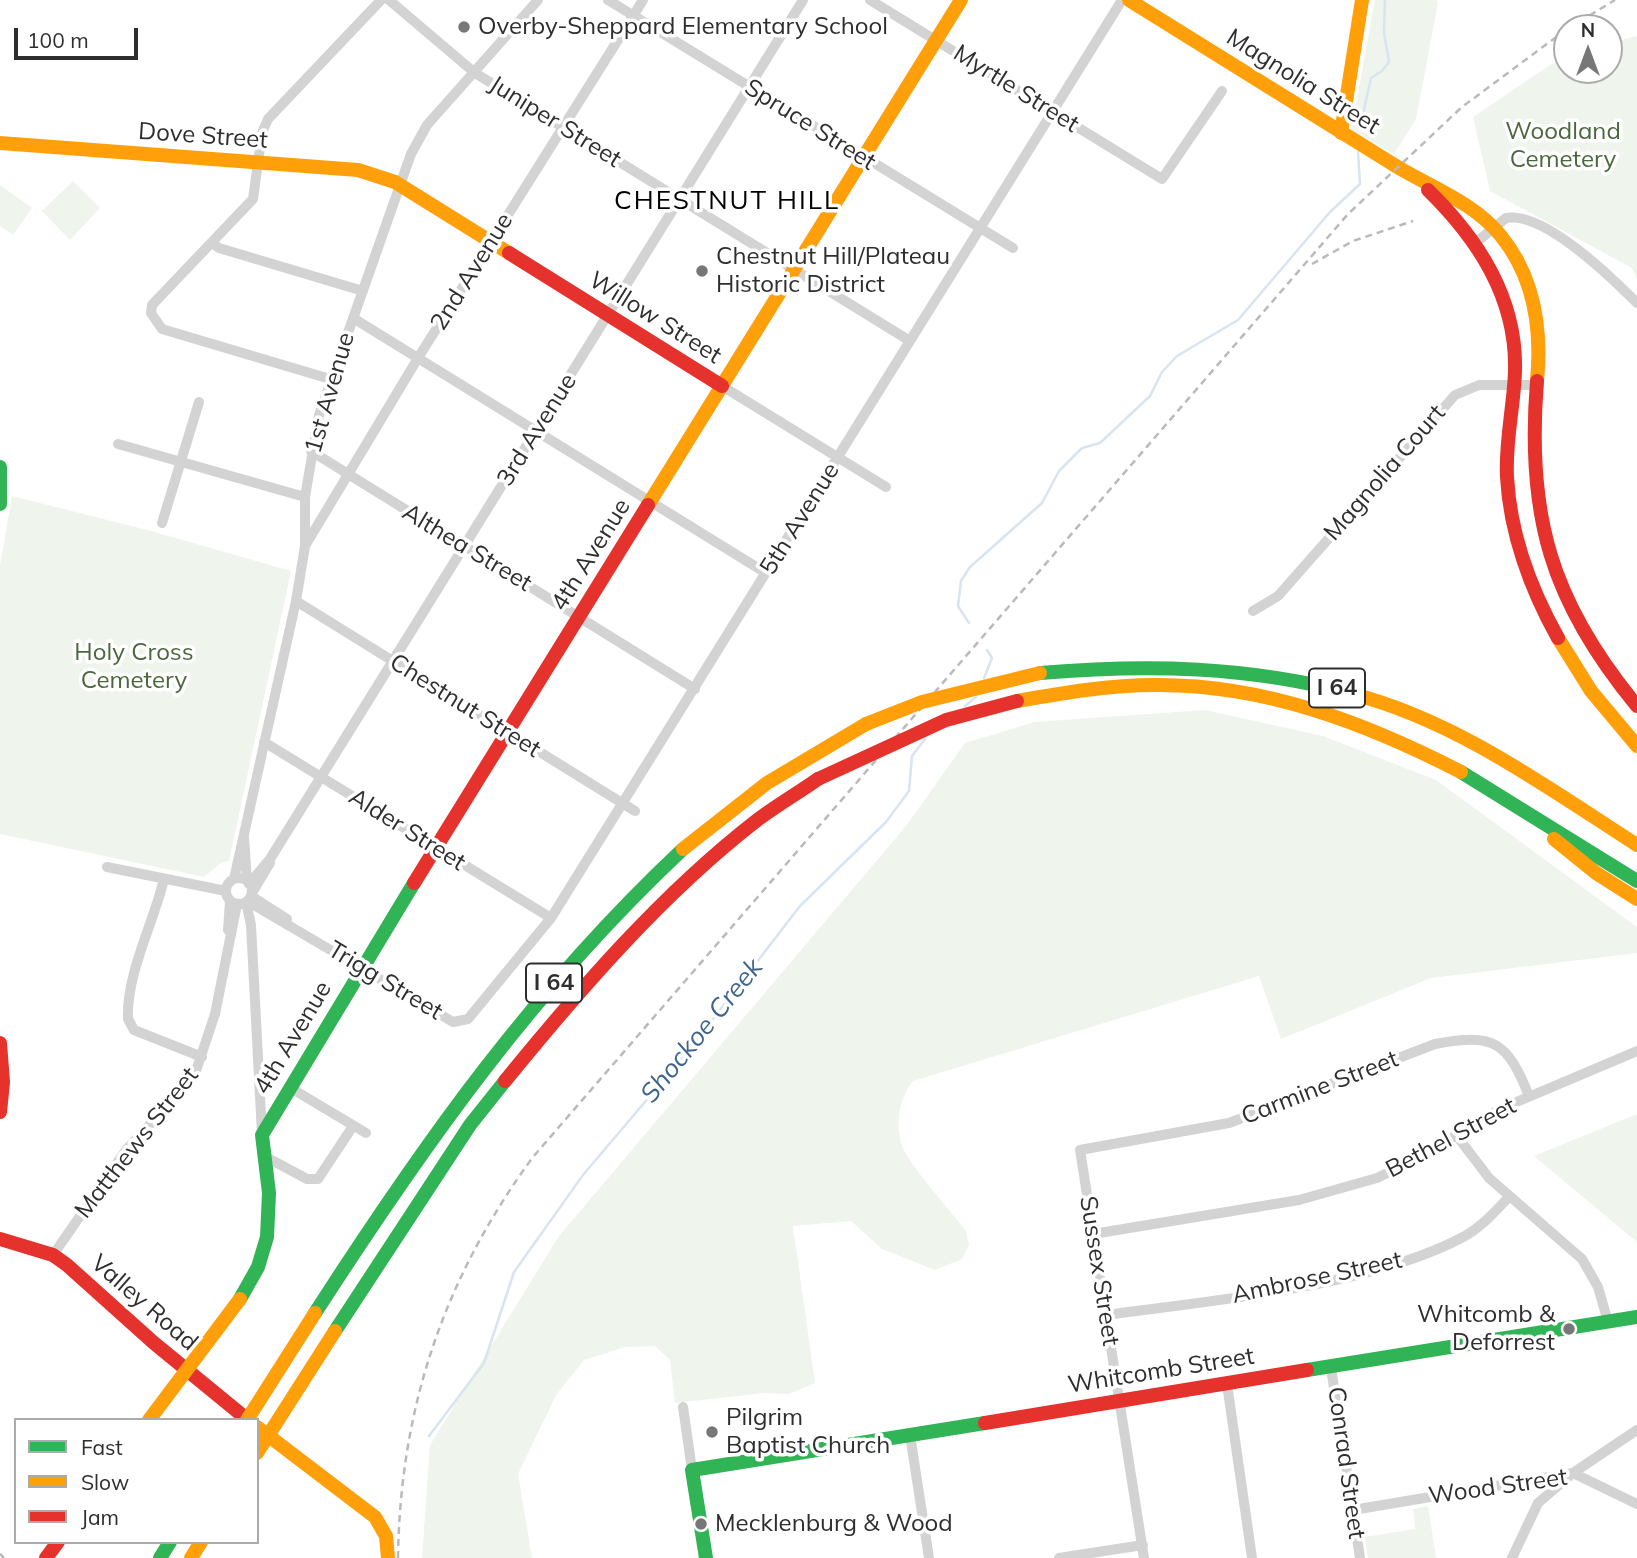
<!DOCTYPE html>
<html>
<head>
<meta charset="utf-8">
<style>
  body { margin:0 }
  #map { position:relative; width:1637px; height:1558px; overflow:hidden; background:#fff; font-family:Mulish,sans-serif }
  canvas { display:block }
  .legend { position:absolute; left:14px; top:1418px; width:245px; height:126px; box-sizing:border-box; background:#fff; border:2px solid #ababab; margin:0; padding:9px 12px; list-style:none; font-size:21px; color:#2e2e2e }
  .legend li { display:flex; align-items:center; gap:14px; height:35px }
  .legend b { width:35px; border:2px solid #ababab }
  .north { position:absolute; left:1553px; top:14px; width:70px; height:70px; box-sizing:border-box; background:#fff; border:2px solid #ababab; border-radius:50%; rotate:0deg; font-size:19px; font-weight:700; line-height:28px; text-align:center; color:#2e2e2e }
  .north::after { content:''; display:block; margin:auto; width:24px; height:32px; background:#777; clip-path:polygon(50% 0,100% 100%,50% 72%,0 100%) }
  .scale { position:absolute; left:14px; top:28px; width:124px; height:32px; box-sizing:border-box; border:4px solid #2e2e2e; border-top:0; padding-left:9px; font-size:21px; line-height:24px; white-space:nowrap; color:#2e2e2e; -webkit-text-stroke:5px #fff; paint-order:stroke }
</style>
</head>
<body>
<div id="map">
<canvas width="1637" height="1558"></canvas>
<ul class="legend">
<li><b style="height:9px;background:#30b455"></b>Fast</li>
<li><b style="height:9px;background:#ff9f0a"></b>Slow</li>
<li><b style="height:9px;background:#e5322d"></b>Jam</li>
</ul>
<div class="north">N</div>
<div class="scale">100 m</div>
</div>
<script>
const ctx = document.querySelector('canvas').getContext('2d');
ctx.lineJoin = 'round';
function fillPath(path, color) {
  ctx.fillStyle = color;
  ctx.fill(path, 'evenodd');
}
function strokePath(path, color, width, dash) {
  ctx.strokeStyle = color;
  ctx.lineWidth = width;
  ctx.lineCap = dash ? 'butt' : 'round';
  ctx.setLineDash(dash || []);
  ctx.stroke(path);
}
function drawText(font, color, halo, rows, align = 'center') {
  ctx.font = font + ' Mulish,sans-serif';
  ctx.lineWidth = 7;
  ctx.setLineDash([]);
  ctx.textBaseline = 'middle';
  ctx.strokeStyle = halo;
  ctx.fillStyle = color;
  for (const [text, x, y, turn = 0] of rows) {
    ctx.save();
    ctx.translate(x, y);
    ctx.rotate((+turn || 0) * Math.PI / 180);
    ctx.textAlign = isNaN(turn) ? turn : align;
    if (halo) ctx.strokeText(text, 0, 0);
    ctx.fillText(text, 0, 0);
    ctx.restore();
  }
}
fillPath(new Path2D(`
  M1375 0H1437L1438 3 1416 119 1394 154 1351 131Z
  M1637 36V279L1632 268 1490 191 1473 117 1550 65 1567 59V70H1609V43Z
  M73 181 100 208 70 240 42 211Z
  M0 185 32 208 13 235 0 226Z
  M12 496 151 531 291 571 229 861 222 862 204 877 0 834V566Z
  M1205 710 1323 736 1436 780 1637 927V953L1431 978 1281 1039 1259 976 913 1081C899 1099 894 1125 903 1148 910 1165 952 1213 966 1231L969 1245 962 1259 935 1270 882 1249 851 1221 793 1226 815 1383 789 1394 764 1393 675 1403 670 1360 655 1346 625 1347 584 1360 556 1395 518 1474 532 1558H422L430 1445 559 1236 906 826 965 743 1035 722Z
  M1637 1114V1242L1534 1156Z
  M1428 1506 1436 1558H1368L1365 1537 1415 1529 1413 1509Z`), '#eff4ec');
strokePath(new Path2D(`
  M1362 118 1371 78 1382 71 1389 62 1384 33 1385 0
  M969 623 958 606 961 581 970 567 1042 503 1059 471 1082 448 1100 443 1150 396 1162 372 1177 356 1238 320 1330 212 1360 184 1358 152
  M984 678 992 658 987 650
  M965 706 976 697
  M429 1436 484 1363 514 1272 583 1175 689 1050 800 906 886 822 909 791 912 756 925 739`), '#d8e4f0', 2.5);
strokePath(new Path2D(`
  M389 0 475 73 910 341
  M608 0 1013 248
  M870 0 1162 179 1222 91
  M212 243 219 248 363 291
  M1474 244 1506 218C1544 211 1612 278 1637 303
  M353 318 766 573
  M330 379 162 329 151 313 152 305 253 199 262 133 268 119 381 0
  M722 386 886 487
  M118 444 305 497
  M311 451 695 689
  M162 523 199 402
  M305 546 418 358 643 0
  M296 601 635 811
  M1253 611 1278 596 1455 395 1479 385H1539
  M264 742 551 918
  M244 837 247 881
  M107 867 226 891
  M226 891a13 13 0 1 1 26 0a13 13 0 1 1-26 0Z
  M164 879C154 922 126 974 128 1019L134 1030 202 1057
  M234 879 296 601 305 546V497L319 415 411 154 427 125 538 0
  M249 884 270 859 803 0
  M252 893 270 863
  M251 896 287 919
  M247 901 453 1022 468 1019 551 918 1122 0
  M246 902 251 925 262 1134
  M228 930 230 901
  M289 1087 366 1133
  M1457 1136 1489 1178 1582 1259 1598 1287 1608 1322
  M264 1156 307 1179H318L353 1126
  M1093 1234 1299 1200 1377 1178 1416 1159 1500 1109 1637 1051
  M53 1255 126 1150 194 1077 215 1014 237 904
  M1106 1315C1213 1300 1371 1287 1465 1236 1483 1226 1495 1211 1509 1197
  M1331 1368 1360 1558
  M1227 1384 1252 1558
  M683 1407 692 1470
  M910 1435 929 1558
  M1353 1510 1573 1473 1637 1504
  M1059 1558 1143 1545
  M1144 1558 1080 1150 1229 1123 1435 1044C1494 1033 1507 1041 1529 1096
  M1512 1558 1538 1503 1573 1473 1637 1430`), '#d3d3d3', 10);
strokePath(new Path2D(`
  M0 467V504
  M1040 673C1147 664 1249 666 1353 694
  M1461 772 1637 881
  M240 1299 258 1267 267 1237 269 1193 262 1135 414 883
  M315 1313C426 1141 533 990 683 849
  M335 1331 470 1125 505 1081
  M1307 1370 1637 1317
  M160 1558 170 1542
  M706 1558 692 1470 985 1423`), '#30b455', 14);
strokePath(new Path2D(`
  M1129 0C1217 54 1303 109 1391 163 1427 186 1473 201 1501 236 1535 278 1542 329 1537 381
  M1341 133 1362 0
  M0 143 358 170 395 182 509 253
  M648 505 961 0
  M1558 638 1591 691 1637 746
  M1353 694C1457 721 1548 788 1637 845
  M1017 701C1063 693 1109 685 1155 685 1264 684 1366 723 1461 772
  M1554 839 1596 873 1637 899
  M683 849 767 783 866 724
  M257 1427 375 1517 386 1536 388 1558
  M191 1558 201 1542`), '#ff9f0a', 14);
strokePath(new Path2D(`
  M1428 190C1478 239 1517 298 1515 371 1514 406 1505 441 1507 477 1510 533 1531 590 1558 638
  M509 253 722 386
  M1537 381C1526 515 1551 602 1637 706
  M414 883 648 505
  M0 1043 3 1082 0 1112
  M505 1081C580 989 662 894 756 821 776 806 798 793 818 779
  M0 1239 53 1255 67 1265 154 1343 248 1420
  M985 1423 1307 1370
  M46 1558 58 1542`), '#e5322d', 14);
strokePath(new Path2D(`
  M1569 28 1615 0
  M1312 264 1353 241 1413 221
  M0 1554 4 1558
  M398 1558C400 1408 444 1278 533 1157L1348 214 1462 107 1567 29`), '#bababa', 2.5, [7, 5]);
strokePath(new Path2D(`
  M866 724 922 702 1040 673
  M149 1420 240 1299
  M247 1420 315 1313
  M257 1453 335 1331`), '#ff9f0a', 14);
strokePath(new Path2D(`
  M818 779 946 720 1017 701`), '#e5322d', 14);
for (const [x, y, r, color] of [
  [464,27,7,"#777"],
  [702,271,7,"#777"],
  [1569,1329,7,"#777"],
  [712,1432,7,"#777"],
  [701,1524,7,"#777"]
]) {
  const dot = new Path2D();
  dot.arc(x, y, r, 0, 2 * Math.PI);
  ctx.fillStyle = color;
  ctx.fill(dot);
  strokePath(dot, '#fff', 2.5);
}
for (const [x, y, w] of [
  [1337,688,56],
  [554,983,56]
]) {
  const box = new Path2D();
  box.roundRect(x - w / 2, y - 19.5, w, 39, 5);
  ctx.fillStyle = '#fff';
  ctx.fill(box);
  strokePath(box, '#2e2e2e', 2);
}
drawText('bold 23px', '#2e2e2e', null, [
  ["I 64",1337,688],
  ["I 64",554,983]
]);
drawText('24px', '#2e2e2e', '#fff', [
  ["Overby-Sheppard Elementary School",478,27],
  ["Chestnut Hill/Plateau",716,257],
  ["Historic District",716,285],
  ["Whitcomb &",1555,1315,"right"],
  ["Deforrest",1555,1343,"right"],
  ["Pilgrim",726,1418],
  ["Baptist Church",726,1446],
  ["Mecklenburg & Wood",715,1524]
], 'left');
drawText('24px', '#2e2e2e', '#fff', [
  ["Magnolia Street",1303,82,32],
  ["Myrtle Street",1016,89,32],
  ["Juniper Street",555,122,32],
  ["Spruce Street",810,125,32],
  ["Dove Street",203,136,4],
  ["2nd Avenue",472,272,-58],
  ["Willow Street",655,318,32],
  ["1st Avenue",330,393,-74],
  ["3rd Avenue",537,430,-58],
  ["Magnolia Court",1385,473,-49],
  ["5th Avenue",800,519,-58],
  ["Althea Street",467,548,31],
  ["4th Avenue",591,555,-58],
  ["Chestnut Street",465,706,32],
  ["Alder Street",407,830,32],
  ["Trigg Street",385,981,31],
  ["4th Avenue",293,1038,-59],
  ["Carmine Street",1320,1088,-21],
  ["Bethel Street",1451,1138,-28],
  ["Matthews Street",137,1143,-52],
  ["Sussex Street",1099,1271,81],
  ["Ambrose Street",1317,1278,-12],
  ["Valley Road",144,1303,41],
  ["Whitcomb Street",1161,1371,-9],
  ["Conrad Street",1346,1463,82],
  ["Wood Street",1498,1487,-8]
]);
drawText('24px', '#4c673d', '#fff', [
  ["Woodland",1563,132],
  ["Cemetery",1563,160],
  ["Holy Cross",134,653],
  ["Cemetery",134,681]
]);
ctx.letterSpacing = '2px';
drawText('26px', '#000', '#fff', [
  ["CHESTNUT HILL",727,201]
]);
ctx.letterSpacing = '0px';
drawText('italic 26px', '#3f658c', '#fff', [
  ["Shockoe Creek",702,1031,-51]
]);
</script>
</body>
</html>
